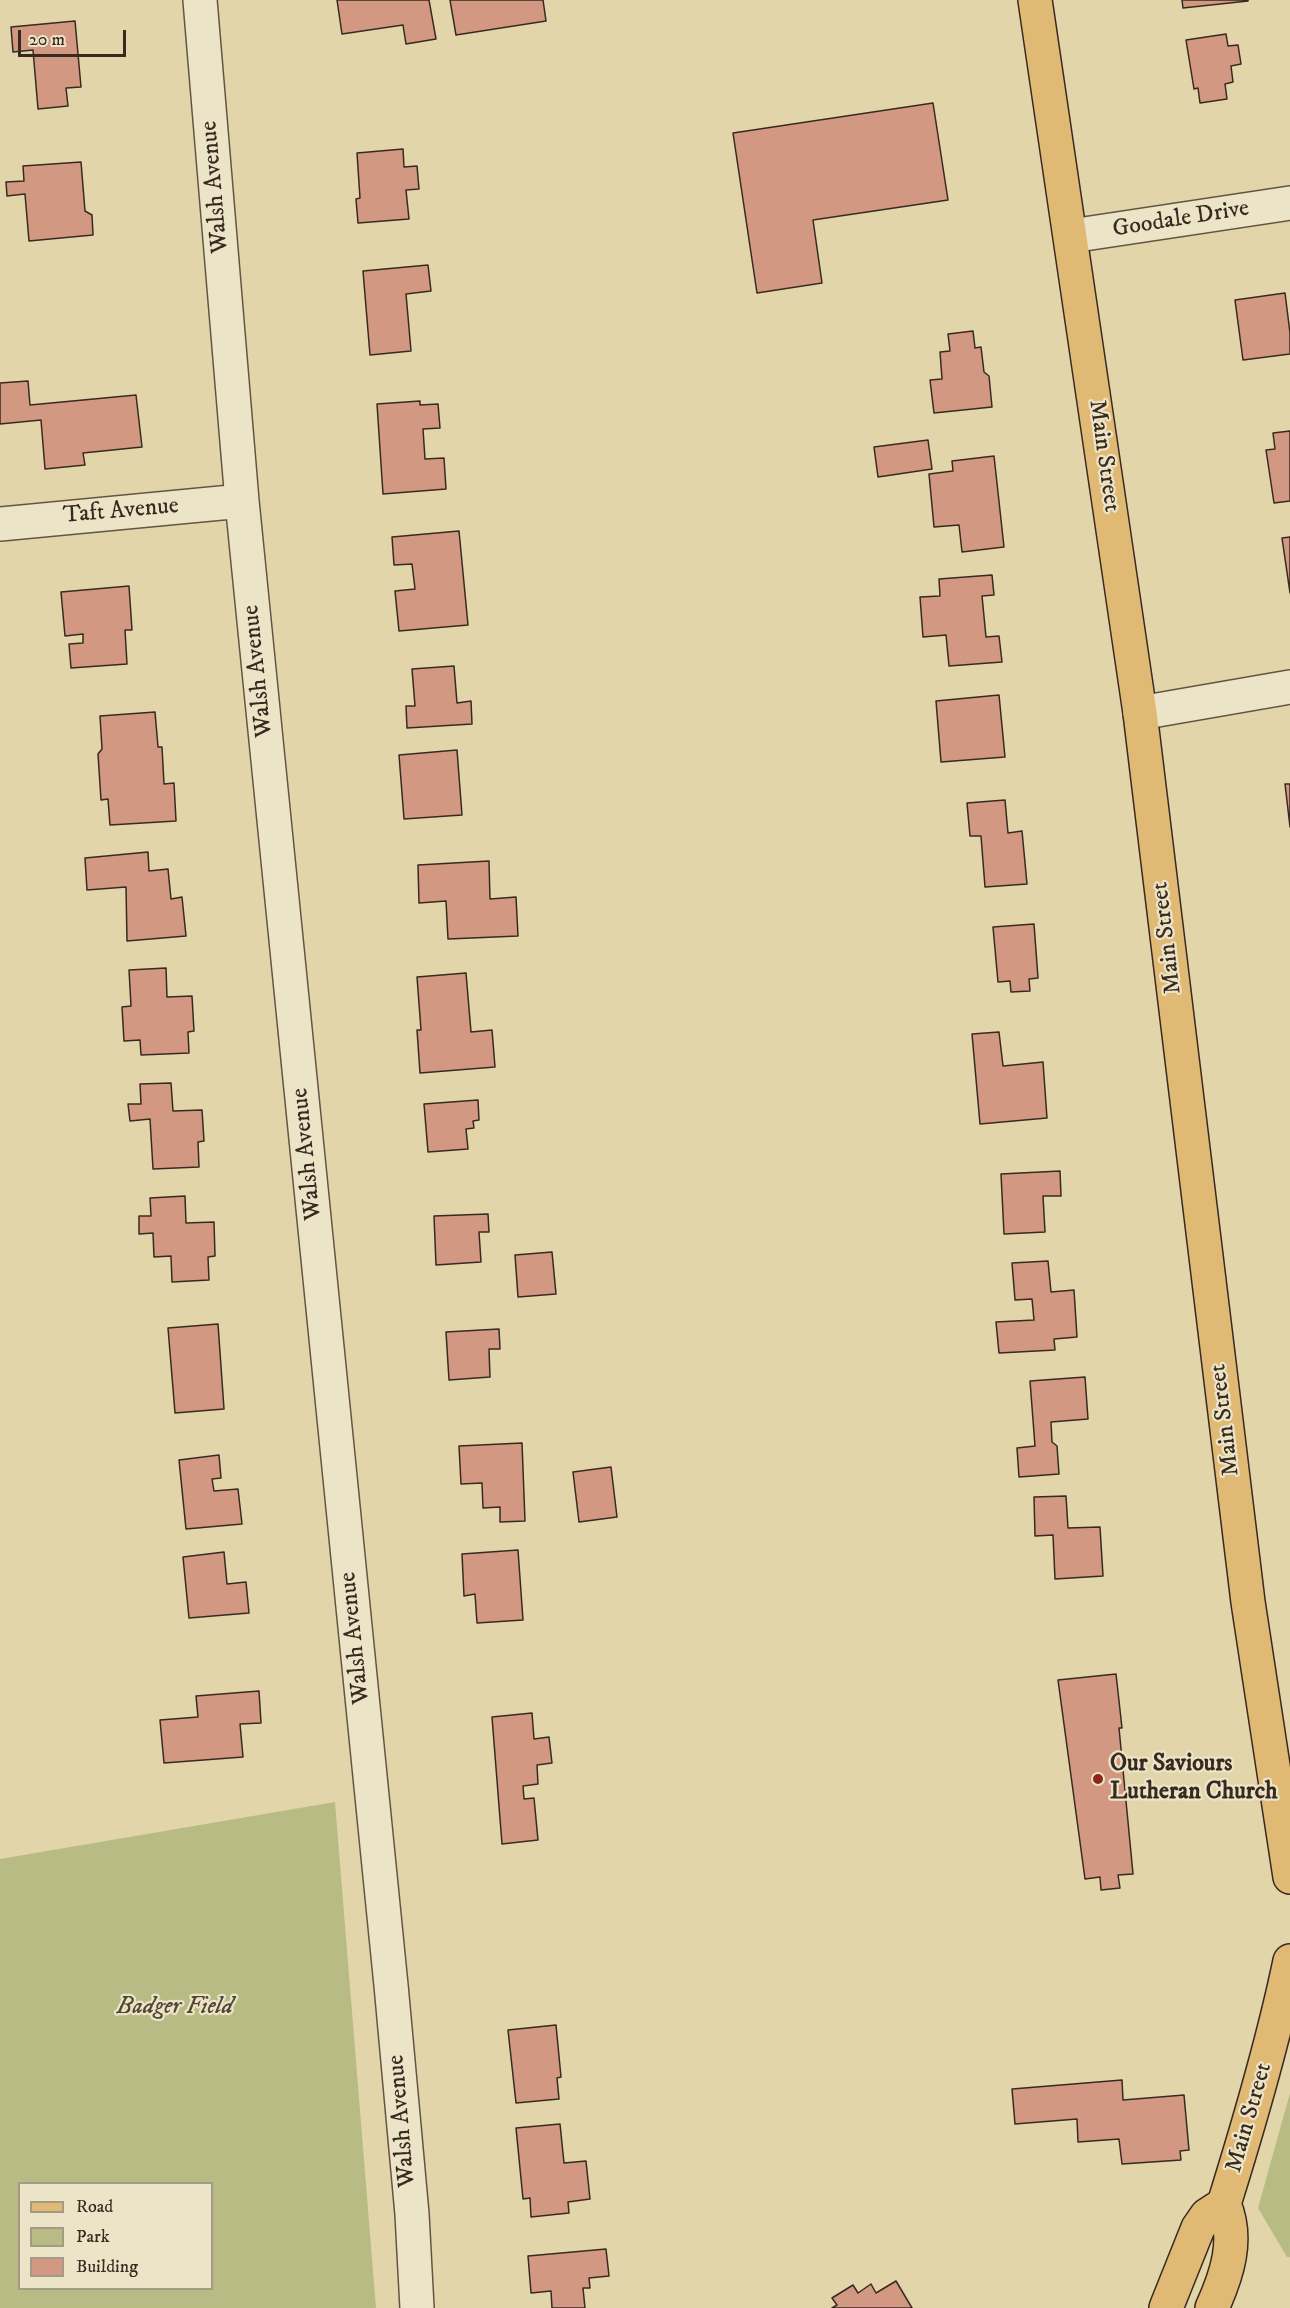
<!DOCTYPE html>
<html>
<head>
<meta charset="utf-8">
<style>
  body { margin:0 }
  #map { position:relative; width:1290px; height:2308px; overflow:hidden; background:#e1d5a9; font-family:"IM FELL DW Pica",serif }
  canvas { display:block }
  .legend { position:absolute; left:18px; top:2182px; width:195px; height:108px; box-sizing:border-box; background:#ece4c7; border:2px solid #a49a85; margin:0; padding:8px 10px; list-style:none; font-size:18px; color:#392a21 }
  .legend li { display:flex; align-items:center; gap:12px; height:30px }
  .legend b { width:30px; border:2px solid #a49a85 }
  .scale { position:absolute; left:18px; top:30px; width:108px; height:27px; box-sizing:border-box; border:3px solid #392a21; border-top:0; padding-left:8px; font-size:18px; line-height:21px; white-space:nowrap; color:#392a21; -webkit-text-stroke:4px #ece4c7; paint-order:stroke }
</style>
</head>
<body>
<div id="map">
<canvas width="1290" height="2308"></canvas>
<ul class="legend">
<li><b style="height:8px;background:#e0ba74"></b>Road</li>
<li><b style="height:16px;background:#b8bc84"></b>Park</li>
<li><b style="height:16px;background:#d29882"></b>Building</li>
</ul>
<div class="scale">20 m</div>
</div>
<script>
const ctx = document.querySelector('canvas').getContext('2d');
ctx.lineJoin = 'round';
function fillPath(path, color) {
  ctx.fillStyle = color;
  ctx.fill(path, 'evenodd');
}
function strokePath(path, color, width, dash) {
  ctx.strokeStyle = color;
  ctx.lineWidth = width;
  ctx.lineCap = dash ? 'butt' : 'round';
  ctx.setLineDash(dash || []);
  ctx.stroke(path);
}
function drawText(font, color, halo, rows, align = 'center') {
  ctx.font = font + ' "IM FELL DW Pica",serif';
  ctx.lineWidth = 4.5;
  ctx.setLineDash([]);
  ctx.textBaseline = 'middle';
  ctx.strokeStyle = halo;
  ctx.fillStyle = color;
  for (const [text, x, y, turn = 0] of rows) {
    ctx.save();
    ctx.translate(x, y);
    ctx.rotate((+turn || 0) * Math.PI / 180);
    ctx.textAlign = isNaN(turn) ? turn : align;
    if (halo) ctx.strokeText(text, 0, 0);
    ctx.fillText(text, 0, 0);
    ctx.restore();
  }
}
fillPath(new Path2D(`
  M335 1802 376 2308H0V1859ZM20 2184H212V2288H20Z
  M1290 2093V2257H1287L1258 2208Z`), '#b8bc84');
const building = new Path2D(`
  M337 0H429L436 39 406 44 403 25 342 34Z
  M450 0H543L546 21 456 35Z
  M1182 0H1248V1L1183 8Z
  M75 21 81 87 66 88 68 106 38 109 33 50 13 52 11 27Z
  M1226 34 1228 46 1238 45 1241 64 1231 66 1233 82 1225 84 1227 99 1200 103 1198 88 1194 89 1186 40Z
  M933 103 948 200 813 220 822 283 757 293 733 133Z
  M403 149 404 167 417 166 419 189 406 190 409 219 358 223 356 199 360 198 357 153Z
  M81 162 85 211 92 215 93 235 29 241 25 194 7 196 6 182 24 181 23 166Z
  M428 265 431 291 406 294 411 351 370 355 363 271Z
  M1285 293 1290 333V354L1243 360 1235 300Z
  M973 331 975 348 981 347 984 372 989 376 992 407 934 413 930 380 942 379 940 352 950 351 948 334Z
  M28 381 30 405 136 395 142 447 83 453 85 465 45 469 41 420 0 424V383Z
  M420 401V405L438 404 440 428 423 429 425 459 444 458 446 489 383 494 377 404Z
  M1290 431V501L1274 503 1266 450 1275 449 1273 433Z
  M928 440 932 469 878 477 874 447Z
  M994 456 1004 547 962 552 959 525 934 527 929 474 953 471 952 461Z
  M459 531 468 625 399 631 395 591 415 589 412 564 394 565 392 537Z
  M1290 537V593L1282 538Z
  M992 575 994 595 982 596 986 637 999 636 1002 662 949 666 946 635 923 637 920 597 940 596 939 579Z
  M129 586 132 630H125L127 664 71 668 69 644 83 643V634L65 636 61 592Z
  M454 666 457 703 471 701 472 724 407 728 406 706H415L412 669Z
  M999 695 1005 757 941 762 936 701Z
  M155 712 158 747H162L164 784 174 783 176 821 110 825 108 799 101 800 98 754 102 749 100 716Z
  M457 750 462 815 404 819 399 755Z
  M1285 784H1290V827Z
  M1005 800 1008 833 1022 831 1027 884 985 887 981 836H970L967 803Z
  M148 852 149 871 168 869 171 899 182 897 186 936 127 941 126 887 87 890 85 858Z
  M489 861 490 899 516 897 518 936 448 939 446 901 419 903 418 865Z
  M1034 924 1038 978 1029 979 1030 991 1011 992 1010 981 998 982 993 927Z
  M166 968 167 997 192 996 194 1031 188 1032 189 1053 141 1055 140 1040 124 1041 122 1007 131 1006 129 970Z
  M466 973 471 1032 492 1030 495 1067 420 1073 417 1030H421L417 977Z
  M999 1032 1003 1066 1043 1062 1047 1118 980 1124 972 1034Z
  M171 1083 173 1111 202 1110 204 1141 198 1142 199 1167 153 1169 150 1119 130 1121 128 1104H141L140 1084Z
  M478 1100 479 1120 473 1121 474 1128 466 1129 468 1149 428 1152 424 1104Z
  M1060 1171 1061 1196H1043L1045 1232 1004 1234 1001 1174Z
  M185 1196 186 1223 214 1222 215 1256 208 1257 209 1280 172 1282 171 1256 154 1257 153 1233 139 1234V1216H151L150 1198Z
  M488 1214 489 1232H479L481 1262 436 1265 434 1216Z
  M552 1252 556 1294 518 1297 515 1255Z
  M1048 1261 1051 1292 1074 1290 1077 1337 1054 1339 1055 1350 999 1353 996 1322 1034 1320 1032 1299 1015 1300 1012 1263Z
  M218 1324 224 1409 175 1413 168 1328Z
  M499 1329 500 1349H489L490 1377 449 1380 446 1332Z
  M1085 1377 1088 1419 1051 1422 1052 1442 1057 1446 1059 1474 1019 1477 1017 1448 1035 1446 1030 1381Z
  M522 1443 525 1521 500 1522V1507L483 1508 482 1483 461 1484 459 1446Z
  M219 1455 221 1478 212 1479 214 1491 238 1489 242 1524 186 1529 179 1460Z
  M611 1467 617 1517 579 1522 573 1472Z
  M1066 1496 1068 1528 1100 1527 1103 1576 1055 1579 1053 1535 1035 1536 1034 1497Z
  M518 1550 523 1620 477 1623 475 1594 464 1596 462 1554Z
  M224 1552 227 1584 246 1582 249 1613 189 1618 183 1557Z
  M1116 1674 1122 1728H1119L1133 1874 1118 1875 1120 1888 1101 1890 1100 1877 1085 1879 1058 1680Z
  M259 1691 261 1723 240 1724 243 1757 164 1763 160 1720 198 1717 196 1696Z
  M532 1713 534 1739 549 1737 552 1763 537 1765 538 1784 523 1786 524 1799 534 1798 538 1840 502 1844 492 1717Z
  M556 2025 561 2077 557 2078 559 2099 516 2103 508 2030Z
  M1122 2080 1123 2100 1184 2095 1189 2150 1180 2151 1181 2160 1122 2164 1119 2139 1078 2142 1077 2119 1015 2124 1012 2089Z
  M560 2124 564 2163 586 2161 590 2199 568 2202 569 2213 531 2217 530 2198 523 2199 516 2128Z
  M606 2249 609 2276 589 2278 590 2288H583L585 2308H552L551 2291 531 2293 528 2256Z
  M896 2281 912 2308H832L837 2305 832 2298 853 2285 858 2293 871 2284 876 2293Z`);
fillPath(building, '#d29882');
strokePath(building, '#392a21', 1.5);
const minor = new Path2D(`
  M200 0 242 501 391 1985 412 2214 417 2308
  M1071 236 1290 203
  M0 524 242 501
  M1140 713 1290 687`);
const major = new Path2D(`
  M1035 0 1140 713 1248 1602 1290 1877
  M1224 2204C1249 2124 1273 2043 1290 1961
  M1166 2308 1198 2228 1207 2215 1224 2204
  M1212 2308C1227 2275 1239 2239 1224 2204`);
strokePath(minor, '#635543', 36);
strokePath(major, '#392a21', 36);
strokePath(minor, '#ece4c7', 33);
strokePath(major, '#e0ba74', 33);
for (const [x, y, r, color] of [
  [1098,1779,6,"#8f2418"]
]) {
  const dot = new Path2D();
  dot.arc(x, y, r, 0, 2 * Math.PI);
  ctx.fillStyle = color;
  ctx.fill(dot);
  strokePath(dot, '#ece4c7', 2);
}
drawText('24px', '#392a21', '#ece4c7', [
  ["Walsh Avenue",216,187,-95],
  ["Goodale Drive",1181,220,-9],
  ["Main Street",1103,456,82],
  ["Taft Avenue",121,512,-5],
  ["Walsh Avenue",259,671,-96],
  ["Main Street",1168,938,-97],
  ["Walsh Avenue",308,1154,-96],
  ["Main Street",1226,1420,-97],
  ["Walsh Avenue",356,1638,-96],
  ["Main Street",1250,2118,-74],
  ["Walsh Avenue",403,2121,-95]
]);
drawText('bold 24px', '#392a21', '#ece4c7', [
  ["Our Saviours",1110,1765],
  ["Lutheran Church",1110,1793]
], 'left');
drawText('italic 24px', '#524735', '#ece4c7', [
  ["Badger Field",175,2008]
]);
</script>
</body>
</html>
